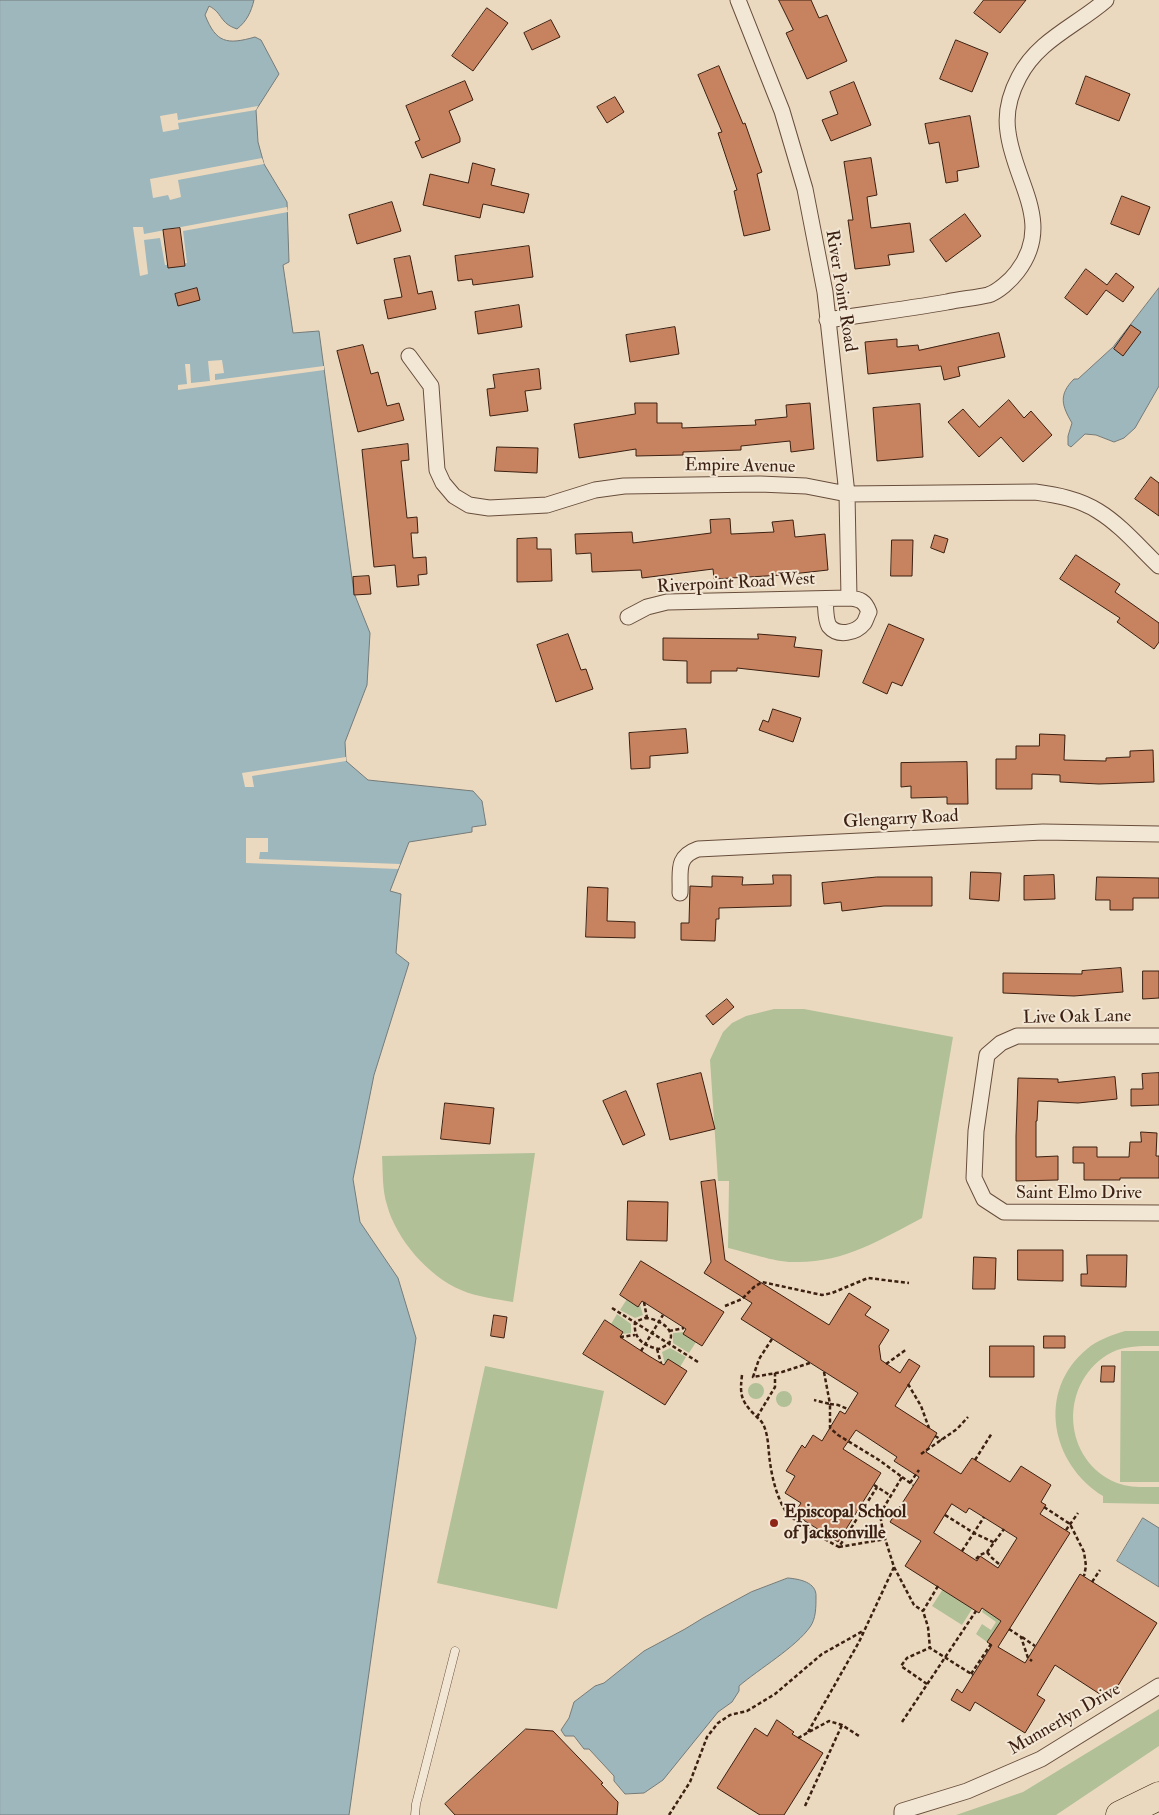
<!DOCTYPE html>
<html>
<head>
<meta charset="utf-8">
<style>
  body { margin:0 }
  canvas { display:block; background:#ebd9bf }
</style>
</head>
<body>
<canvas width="1159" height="1815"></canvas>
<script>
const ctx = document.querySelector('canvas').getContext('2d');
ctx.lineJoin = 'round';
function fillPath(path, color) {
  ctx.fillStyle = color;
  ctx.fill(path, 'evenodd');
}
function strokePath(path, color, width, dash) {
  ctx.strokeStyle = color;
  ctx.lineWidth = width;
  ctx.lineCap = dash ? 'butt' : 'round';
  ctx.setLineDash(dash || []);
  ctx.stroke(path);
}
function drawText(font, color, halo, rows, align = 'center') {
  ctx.font = font + ' "IM FELL Double Pica",serif';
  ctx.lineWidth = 4;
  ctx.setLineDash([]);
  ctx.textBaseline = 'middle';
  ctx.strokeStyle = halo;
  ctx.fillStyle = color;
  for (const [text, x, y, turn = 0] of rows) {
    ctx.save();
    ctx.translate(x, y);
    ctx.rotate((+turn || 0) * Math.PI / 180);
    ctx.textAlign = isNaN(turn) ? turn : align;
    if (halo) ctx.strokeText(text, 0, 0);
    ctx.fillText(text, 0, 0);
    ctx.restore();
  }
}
fillPath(new Path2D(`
  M774 1009H804L953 1037 922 1218C880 1240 842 1264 792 1262 775 1262 746 1252 728 1248L729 1181H718L710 1060 723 1032 732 1023 746 1016Z
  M535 1153 513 1302C496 1299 477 1297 461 1290 429 1277 396 1239 387 1205 382 1190 383 1172 382 1156Z
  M627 1299 638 1306 640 1305 643 1315 635 1318 620 1310Z
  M617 1314 631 1324V1333L622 1334 623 1331 611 1324Z
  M1125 1331H1159V1346C1141 1346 1123 1345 1107 1355 1058 1386 1063 1461 1117 1483 1131 1488 1145 1487 1159 1487V1504L1103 1503V1496C1051 1464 1036 1391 1087 1349 1097 1340 1112 1335 1125 1331Z
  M685 1332 684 1334 696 1342 689 1353 673 1343V1333Z
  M670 1348 686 1357 680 1367 665 1364 662 1352Z
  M1121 1351H1159V1482H1120Z
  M485 1366 604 1391 557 1609 437 1583Z
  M748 1391a8 8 0 1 1 16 0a8 8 0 1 1-16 0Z
  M776 1399a8 8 0 1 1 16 0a8 8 0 1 1-16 0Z
  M943 1589 972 1609 962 1625 932 1606Z
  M983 1609 998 1619 1003 1617 987 1642 976 1634 982 1624 991 1630 996 1622 982 1612Z
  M1159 1709V1746L1056 1815H956L1023 1792Z`), '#b1c097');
const water = new Path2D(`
  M0 0H254C251 12 247 21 237 29 219 23 223 13 209 6L205 15C216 43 227 45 255 37L261 40 279 74 256 110 258 142 264 164 287 202 289 262 283 265 293 333 319 331 354 593 370 633 367 685 345 742 346 761 368 780 473 791 482 801 486 825 472 827V832L409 842 390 891 401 894 396 953 409 963 374 1075 353 1179 360 1222 398 1278 416 1338 349 1815H0Z
  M1159 288V386L1135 428 1124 438 1114 442 1096 435 1085 434 1071 447 1068 445V436L1072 423C1062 406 1058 395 1074 379H1078L1113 347Z
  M1143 1518 1159 1528V1587L1117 1561Z
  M788 1578C799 1579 817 1582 816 1597 816 1607 816 1619 810 1627 796 1647 759 1669 739 1686V1691L732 1702 718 1712 663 1780 644 1793 625 1794 614 1781V1776L589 1749H584L574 1736H565L561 1730 569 1718 574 1702 595 1686 604 1683 644 1651 685 1629 703 1618 751 1592Z`);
fillPath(water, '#9db7bd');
strokePath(water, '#767b78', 1);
fillPath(new Path2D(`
  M258 106 256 110 178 123 179 129 163 132 160 116 177 113 178 120Z
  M262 158 264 164 178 180 181 197 170 200 168 195 153 198 150 179Z
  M287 207 288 212 183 231 187 263 165 265 160 238 144 240 148 274 140 276 133 227H143L144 234Z
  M222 360 224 373 215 374V380L324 366V370L178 390V385L187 384 185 364H190L191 383 210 381 208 361Z
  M346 757V761L252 776 254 787H245L242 773Z
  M246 838H268V852H260L259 859 400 864 398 869 246 863Z`), '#ebd9bf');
const building = new Path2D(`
  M779 0H811L819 18 827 15 847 61 807 79 786 33 793 30Z
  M984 0H1026L1000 33 974 13Z
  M487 8 508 23 473 71 452 56Z
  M551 20 560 37 532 50 524 33Z
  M956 40 988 53 972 92 940 79Z
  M719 66 743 124 745 123 762 172 757 174 770 230 744 236 734 191 737 190 718 133 722 132 698 75Z
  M1086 76 1130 94 1119 121 1076 104Z
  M465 81 473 100 449 111 460 138V142L422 158 415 142 420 140 406 106Z
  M854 82 871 125 831 141 822 120 838 114 830 92Z
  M615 97 624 112 607 123 597 107Z
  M970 116 979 167 957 171 958 181 946 183 939 142 929 144 925 124Z
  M871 158 877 195 867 197 871 228 910 223 914 252 888 255 890 265 855 269 848 220H853L844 162Z
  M473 163 495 169 491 185 529 194 524 213 483 204 480 218 423 205 430 174 468 183Z
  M1122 196 1150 207 1139 235 1111 224Z
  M392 202 401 231 357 244 349 215Z
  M965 214 981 236 946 262 930 240Z
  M180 228 185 266 168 268 163 230Z
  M529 246 533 277 473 285 472 279 458 281 455 256Z
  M410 256 418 294 432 291 436 309 388 319 384 300 402 297 394 259Z
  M1086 269 1107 285 1116 273 1134 287 1123 302 1106 290 1087 315 1065 298Z
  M197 288 200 300 178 306 175 294Z
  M519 305 522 327 478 334 475 312Z
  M1131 325 1141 332 1123 356 1114 349Z
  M675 327 679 354 630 362 626 335Z
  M999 333 1005 357 958 367 960 376 944 380 941 366 868 374 865 342 897 339V347L918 345 919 350Z
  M363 345 371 374 378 372 387 406 399 403 404 420 358 432 337 351Z
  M539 369 541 389 525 391 528 411 490 416 487 389 495 388 493 375Z
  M1009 400 1024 418 1031 411 1052 435 1023 462 1001 437 979 457 948 422 963 409 979 427Z
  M635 403H657V423H682V428L756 425 755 420 787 417 786 405 810 403 814 449 791 452 790 441 741 446V450L683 452V455L636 456V449L579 458 574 424 635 414Z
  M920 404 923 457 877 461 873 408Z
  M408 444 409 460 401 461 407 518 417 517 418 533H411L413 558 426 557 427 574 418 575 419 585 397 587 395 565 374 567 362 450Z
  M497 447 538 448 537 473 495 471Z
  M1151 477 1159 483V516L1135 499Z
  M730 519 731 534 774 532 772 522 793 520 795 537 825 534 828 570 783 575 714 579 713 569 642 578 641 570 592 572 591 553 576 554 575 534 632 532 633 543 711 533 710 520Z
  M935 535 948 539 944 553 931 548Z
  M537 538V549H551L552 581 517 582V539Z
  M892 540H913L912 576H891Z
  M1076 555 1120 584 1115 592 1159 623V642L1154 649 1117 622 1120 618 1060 579Z
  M369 576 371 594 354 595 353 577Z
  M889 624 924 639 902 686 892 682 887 694 863 683Z
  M568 634 581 670 586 669 593 689 556 702 537 645Z
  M758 634 796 637 794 647 822 650 819 677 737 668V671H711V683H687V661L663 660V638L758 639Z
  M773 709 801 718 793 742 759 730 763 720 768 722Z
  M686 729 688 753 650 756V768L631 769 629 733Z
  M1040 734 1065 735 1064 760 1106 761V758L1130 757V751L1153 750 1154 782 1099 784 1060 782V775L1032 774V789H996V759H1016V746H1039Z
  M967 762 968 804H947V797L911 798V786L901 787V763Z
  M971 872 1001 873 999 901 970 899Z
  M773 875H791V906L719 908V919H716L715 941 681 940V923H689L690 886 712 887V876L743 877 742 885 773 884Z
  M1054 875 1055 899 1024 900V876Z
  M877 877H932V906H884L842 911 841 902 824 904 822 883Z
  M1097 877 1159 878V898H1133V910H1110V900H1096Z
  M588 887 608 888 607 921 635 922V938L586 937Z
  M1121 968 1123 992 1074 996 1003 993V973L1082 974V971Z
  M1143 971H1159V998L1143 999Z
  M727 999 734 1007 713 1025 706 1016Z
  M701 1073 715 1129 670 1140 657 1084Z
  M1159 1073V1105L1131 1106V1089H1143L1142 1074Z
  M1115 1077 1117 1099 1078 1103 1038 1101 1037 1121H1036V1157L1058 1156V1180L1016 1181V1136L1018 1078 1058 1079V1082Z
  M626 1091 645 1135 623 1145 603 1101Z
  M445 1103 494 1108 490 1144 441 1139Z
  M1141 1132 1157 1133 1156 1156H1159V1178H1120V1180H1084V1163H1073V1147H1097V1157H1129L1130 1142H1141Z
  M715 1180 725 1260 829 1325 849 1293 871 1307 865 1315 889 1330 879 1346 881 1360 900 1373 909 1359 920 1366 895 1406 937 1433 926 1452 961 1474 972 1458 1010 1482 1021 1466 1051 1485 1041 1502 1046 1505 1040 1514 1070 1533 998 1647 1025 1663 1080 1574 1157 1623 1109 1700 1055 1665 1037 1695 1045 1700 1025 1733 975 1702 970 1711 951 1700 957 1689 962 1693 973 1675 992 1645 987 1642 1001 1621 982 1608 979 1613 905 1566 921 1541 890 1522 919 1477 894 1461 897 1457 856 1430 843 1449 881 1473 838 1542 794 1514 801 1503 785 1493 795 1476 786 1471 802 1445 805 1448 813 1435 822 1441 840 1411 845 1414 858 1393 741 1319 752 1303 704 1273 711 1262 701 1182ZM952 1504 966 1513 969 1508 1017 1538 998 1568 980 1556 977 1561 934 1533Z
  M628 1201 668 1202 667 1241 627 1240Z
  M1018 1250H1063V1281L1018 1280Z
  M1087 1255H1127L1126 1287 1081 1286V1274H1087Z
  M974 1257 996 1258 995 1289H973Z
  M641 1261 724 1312 702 1346 683 1334 686 1329 642 1301 638 1307 620 1295Z
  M494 1315 507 1317 504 1338 491 1336Z
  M605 1320 623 1332 620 1337 649 1356 664 1365 668 1359 687 1371 665 1405 583 1354Z
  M1044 1336H1065V1348H1044Z
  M990 1346H1034V1377H990Z
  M1102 1366H1115L1114 1382H1101Z
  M777 1720 794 1732 792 1734 823 1753 784 1815H760L717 1788 755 1728 767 1736Z
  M526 1729 553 1731 603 1783 601 1784 618 1802 617 1815H455L445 1804Z`);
fillPath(building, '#c7825f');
strokePath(building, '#3c2011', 1);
const lane = new Path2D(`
  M415 1815 416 1804 455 1651`);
const street = new Path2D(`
  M738 0 782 111 805 189 825 292 847 494 849 598
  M827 320C867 314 907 309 947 302 960 299 975 298 988 295 998 292 1011 280 1017 272 1055 223 1014 182 1008 132 1005 113 1010 94 1019 77 1038 40 1076 26 1106 0
  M409 356 431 386 437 470 443 483 454 496 469 505 489 508 547 505 595 490 624 486 760 484 806 486 847 494 1035 492C1057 495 1079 499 1098 511 1121 525 1140 548 1159 566
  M628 617 647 607 667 602 849 598C860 599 865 601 869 612 867 615 866 620 864 623 856 633 838 637 829 626 825 619 826 607 825 599
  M680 893C681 872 675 857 698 849L1043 832 1159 834
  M1159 1036H1017L1001 1043 987 1055 976 1131 974 1178 984 1199 1004 1212 1159 1213
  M902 1815V1811L967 1791 1041 1759 1159 1686`);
const highway = new Path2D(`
  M1120 1815 1159 1796`);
strokePath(lane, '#684e3c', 9);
strokePath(street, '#684e3c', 17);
strokePath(highway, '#3c2011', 29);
strokePath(new Path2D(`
  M644 1302 647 1318
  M725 1306 742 1299 754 1287 762 1282 822 1295 832 1293 868 1278 909 1283
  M612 1308 698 1362
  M645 1318C654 1318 670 1325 671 1336 671 1338 670 1341 669 1344L659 1349C644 1346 633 1339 635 1322Z
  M669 1331 684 1328
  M620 1337 635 1335
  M772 1339 759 1359 753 1377 782 1372 810 1363
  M657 1349 661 1363
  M641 1351 663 1315
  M886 1364 907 1349
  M824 1372 830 1404 838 1405 848 1409
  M742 1375C740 1392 740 1400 753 1413 756 1417 761 1420 763 1424 769 1436 768 1450 770 1462 772 1478 777 1497 785 1510 793 1522 826 1540 839 1547L877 1487
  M908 1384 921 1406 929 1428
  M757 1417 775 1387V1373
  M935 1436 942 1440
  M921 1454 957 1429 968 1417
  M975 1460 992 1433
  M902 1477 913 1485
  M910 1483 919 1470
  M874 1485 891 1496
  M1044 1507 1070 1524 1084 1552 1086 1566 1084 1576
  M945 1515 974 1533 995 1543
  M1066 1530 1078 1513
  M839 1547 886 1539
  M962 1551 984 1517
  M987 1552 991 1557 1000 1565
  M976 1559 980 1555 987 1552 1004 1529
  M894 1567 914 1605 923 1611
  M1092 1582 1100 1570
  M938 1586 923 1611 928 1627 930 1648 973 1675
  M1009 1629 1021 1637 1028 1658 1032 1661
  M1022 1637 1035 1646
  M971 1674 991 1644
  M927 1684 901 1666 907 1658 929 1648
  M902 1722 976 1611
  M808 1732 859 1642 894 1567 883 1532 880 1514 902 1477 879 1460 838 1435 830 1428V1404L814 1400
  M798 1738 829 1721 842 1725 859 1736
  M805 1806 842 1725
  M669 1815 690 1782 707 1737 718 1723 730 1715 747 1711 775 1694 822 1654 863 1631`), '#3c2011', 2.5, [4, 2.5]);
strokePath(lane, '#f2e6d5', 8);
strokePath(street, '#f2e6d5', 15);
strokePath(highway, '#ebd9bf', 28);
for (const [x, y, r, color] of [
  [774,1523,5,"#8f2418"]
]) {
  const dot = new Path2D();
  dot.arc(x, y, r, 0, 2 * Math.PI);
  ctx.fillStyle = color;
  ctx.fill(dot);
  strokePath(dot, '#f2e6d5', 2);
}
drawText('18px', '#3c2011', '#f2e6d5', [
  ["River Point Road",840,291,81],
  ["Empire Avenue",740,467,1],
  ["Riverpoint Road West",736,584,-3],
  ["Glengarry Road",901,820,-3],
  ["Live Oak Lane",1077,1018,-1],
  ["Saint Elmo Drive",1079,1194],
  ["Munnerlyn Drive",1065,1720,-30]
]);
drawText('bold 18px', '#3c2011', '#f2e6d5', [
  ["Episcopal School",784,1513],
  ["of Jacksonville",784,1534]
], 'left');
</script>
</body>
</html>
